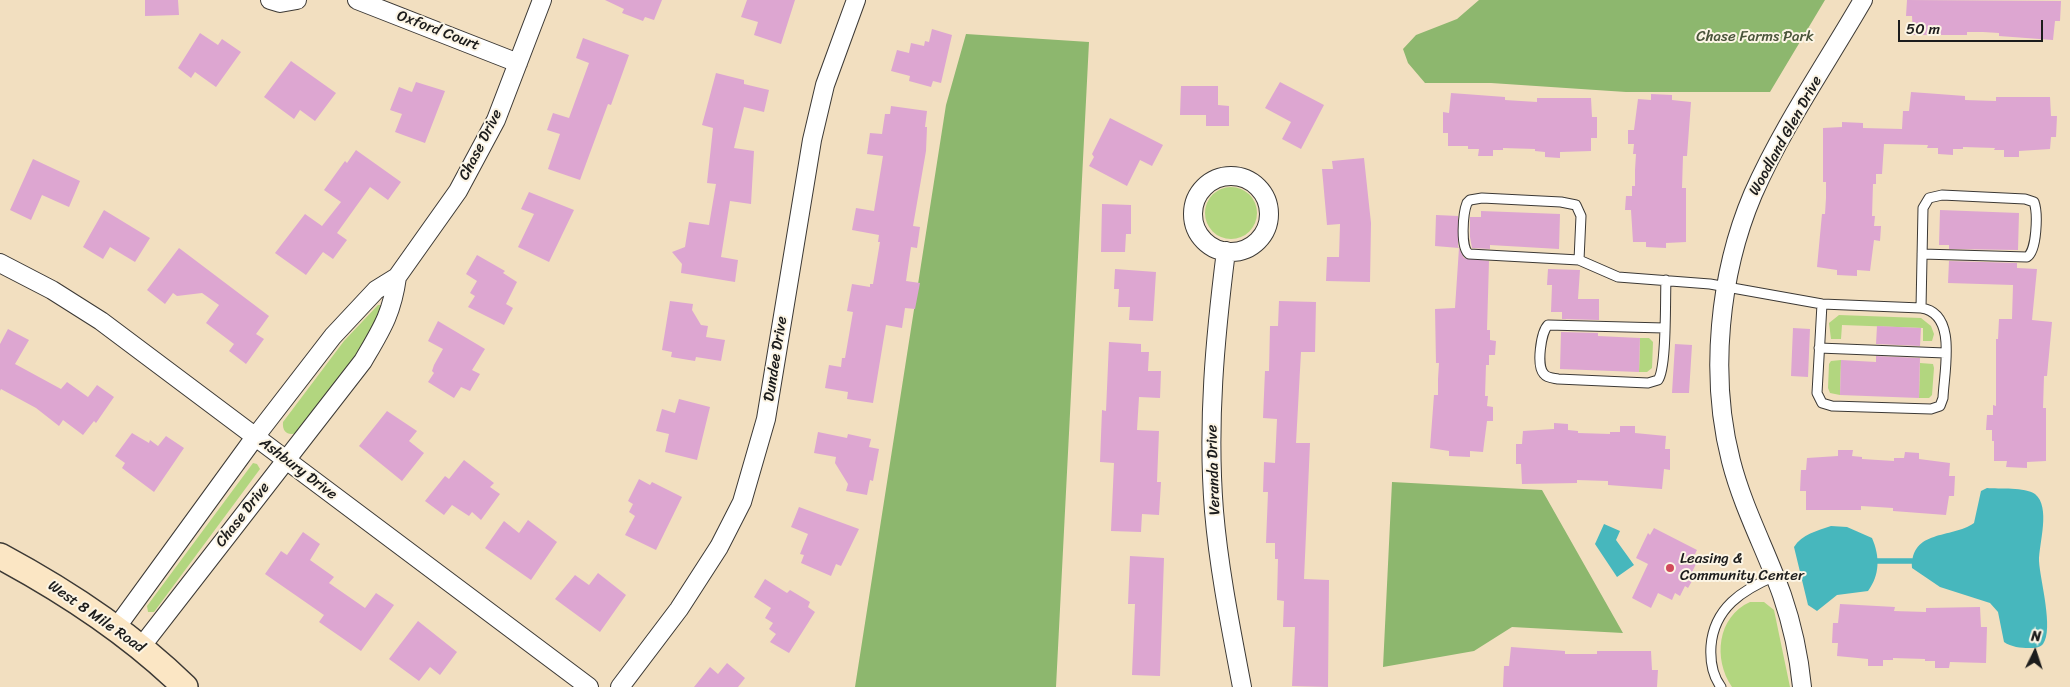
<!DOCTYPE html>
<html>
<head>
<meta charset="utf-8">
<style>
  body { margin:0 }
  #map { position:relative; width:2070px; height:687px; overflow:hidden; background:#f2dfc0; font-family:Sriracha,sans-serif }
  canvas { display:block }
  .north { position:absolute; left:2010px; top:627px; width:50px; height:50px; -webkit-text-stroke:4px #fcf5e5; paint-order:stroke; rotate:4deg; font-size:14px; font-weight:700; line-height:20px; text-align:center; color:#1c1c1c }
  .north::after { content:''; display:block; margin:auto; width:18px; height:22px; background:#1c1c1c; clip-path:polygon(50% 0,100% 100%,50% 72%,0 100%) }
  .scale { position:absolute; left:1898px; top:20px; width:145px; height:22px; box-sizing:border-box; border:2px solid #1c1c1c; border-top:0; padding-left:6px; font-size:15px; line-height:18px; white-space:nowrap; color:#1c1c1c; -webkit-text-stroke:4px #fcf5e5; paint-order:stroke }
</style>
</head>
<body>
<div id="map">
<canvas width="2070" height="687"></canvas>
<div class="north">N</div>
<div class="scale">50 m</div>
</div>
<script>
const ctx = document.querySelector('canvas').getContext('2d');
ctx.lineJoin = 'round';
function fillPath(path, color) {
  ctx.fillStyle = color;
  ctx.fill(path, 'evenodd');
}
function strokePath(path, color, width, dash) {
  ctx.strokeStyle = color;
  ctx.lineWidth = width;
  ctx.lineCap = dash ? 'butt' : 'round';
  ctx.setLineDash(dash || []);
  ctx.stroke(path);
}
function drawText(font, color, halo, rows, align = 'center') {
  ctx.font = font + ' Sriracha,sans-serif';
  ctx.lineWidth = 4;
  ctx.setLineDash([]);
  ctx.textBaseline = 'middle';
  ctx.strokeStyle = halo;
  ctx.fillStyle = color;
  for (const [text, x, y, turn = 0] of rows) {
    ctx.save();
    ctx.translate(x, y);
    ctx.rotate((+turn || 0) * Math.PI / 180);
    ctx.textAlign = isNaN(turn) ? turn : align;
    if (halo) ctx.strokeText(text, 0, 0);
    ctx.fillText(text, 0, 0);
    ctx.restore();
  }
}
fillPath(new Path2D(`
  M1205 213a26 26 0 1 1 52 0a26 26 0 1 1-52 0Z
  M378 305H382L383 308 358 352 297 433C288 436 282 432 283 422L344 341Z
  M1839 315 1921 318 1931 326 1934 334 1932 341H1923V328L1842 325 1841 339H1831L1829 323Z
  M1640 338H1649L1653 342 1652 368 1647 372H1639Z
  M1841 360 1840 395 1830 393 1828 388 1829 364 1831 361Z
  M1920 363 1933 364 1934 368 1932 395 1929 398H1919Z
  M253 463 257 464 260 469 154 612H148L147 606Z
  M1750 602H1764L1774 610 1790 687H1732C1713 659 1717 617 1750 602Z`), '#b2d67f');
fillPath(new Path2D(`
  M1479 0H1825L1770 92H1626L1491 83H1425L1408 63 1403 49 1416 35 1457 19Z
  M966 34 1089 42 1056 687H855L946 105Z
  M1392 482 1542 490 1623 633 1512 627 1474 651 1383 667Z`), '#8db76e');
fillPath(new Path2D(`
  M1987 488C1999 489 2025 487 2035 494 2051 507 2039 543 2039 561 2040 580 2054 629 2043 644 2040 648 2034 648 2029 648 2021 648 2011 647 2004 642L1998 612 1990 603 1940 587 1912 568C1911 529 1951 539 1974 523L1981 491Z
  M1604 524 1620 531 1616 540 1634 565 1617 577 1595 544Z
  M1831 526 1847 527 1872 538C1880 556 1880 575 1868 591L1837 595 1817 611 1808 605 1794 547C1802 534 1817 531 1831 526Z`), '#47b7bd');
strokePath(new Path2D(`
  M1877 561H1912`), '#47b7bd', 5.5);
fillPath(new Path2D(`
  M145 0H178L179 15 145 16Z
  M605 0H662L654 20 645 17 643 21 622 13 624 9Z
  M747 0H795L781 44 754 35 758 22 741 17Z
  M1907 0 2061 1 2060 21H2055L2053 40 1999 36V33L1983 32H1967V35H1913L1912 16H1906Z
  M932 29 952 35 941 83 933 81 931 87 909 81 910 76 891 71 897 50 909 53 911 43 924 46 925 41 929 42Z
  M200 33 218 45 222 39 241 52 216 87 195 72 191 78 178 68Z
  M583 38 629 55 611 105 608 104 580 180 548 169 560 134 547 130 553 113 569 118 589 63 576 58Z
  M291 61 336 93 315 121 300 110 294 119 264 97Z
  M716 73 744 80V84L769 90 764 112 744 107 734 148 754 151 751 204 730 201 721 257 738 260 735 282 681 273 682 264 672 252 685 247 689 222 709 225 716 184 707 183 713 128 702 125Z
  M416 82 445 91 425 143 395 132 402 114 390 110 399 87 412 92Z
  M1280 82 1324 105 1301 149 1282 139 1291 122 1265 108Z
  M1181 86H1218V105L1229 106V126H1206V115H1180Z
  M1911 92 1965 96V100L1996 101V97H2050L2051 116H2057L2056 137H2051L2050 149 2019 151V157H2004V150H1994L1995 148 1963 147V149H1953V155L1938 154V148H1927L1928 145 1884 144 1882 174H1876V184H1873L1872 216H1875L1874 226H1881L1880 241 1874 240 1870 271 1857 270V276L1837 275V270L1817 267 1822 214H1825L1826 198V182H1823V128L1842 127V122L1863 123V128L1902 129 1903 111H1909Z
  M1451 93 1505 97V100L1537 102V98H1591L1592 117H1597V138H1591V151L1560 152V158L1545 157V152L1535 151V149L1503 148V150H1493V156H1478L1479 149H1468V146H1448V133H1443V112L1449 113Z
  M1651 94 1672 95V100L1691 102 1687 156H1683L1682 188H1686V242L1666 243V248L1646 247V242H1633L1631 210H1625L1626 196H1632V186H1635V170L1636 154H1633L1634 144H1628V130H1634L1638 99 1651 100Z
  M891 106 927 111 925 127H927L926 151 913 226 920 227 917 248 911 247 906 281 920 283 915 309 905 308 902 328 886 325 873 403 847 399 848 392 825 388 829 365 841 367 842 358H845L853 312 847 311 852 284 870 287V284H873L880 242H878L879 235 852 230 856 208 874 211 883 156 867 154 870 133 882 134 885 114H890Z
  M1110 118 1163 145 1152 166 1140 160 1127 186 1089 166 1094 157 1092 154Z
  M356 150 401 182 388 200 370 187 337 233 347 240 333 259 323 252 306 275 275 253 305 214 322 226 341 202 324 190 345 161 347 163Z
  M1364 158 1371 223 1370 282 1326 281 1327 257H1339L1340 224 1327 225 1322 169H1333L1332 161Z
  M33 159 80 181 69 207 42 195 31 220 10 210Z
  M529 192 574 210 549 262 518 247 534 214 521 209Z
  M1102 204 1131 205V234H1126L1125 252H1101Z
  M104 210 150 238 135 262 110 247 103 259 83 247Z
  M1940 210 2019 213 2018 250 1949 249V245H1939Z
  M1481 211 1560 214 1559 249 1490 245V249L1472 248 1470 237V217H1481Z
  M1436 215 1458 216V246L1464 258 1489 261 1487 330H1490V340L1496 341 1495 355H1489V365H1486L1485 396H1488L1487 406 1493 407V421H1487L1483 452 1470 451V457L1449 456V451L1430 448 1434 395H1438V379L1439 363H1436L1435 309 1455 308 1459 248 1435 246Z
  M179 248 269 316 256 334 264 339 246 364 229 351 234 344 206 323 219 305 202 293 177 296 173 293 165 304 147 290Z
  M477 255 505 271 503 273 517 282 506 304 513 308 504 325 468 307 475 296 470 293 477 281 466 274Z
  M1949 261 2017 263V268L2037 269 2032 320 2052 322 2047 376H2044L2043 408H2046V461L2027 462V468L2006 467 2007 461H1994V441H1992V430H1986L1987 415H1993V405L1996 406V339H1998L1999 319H2012L2013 285 1948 283Z
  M1115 269 1156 272 1153 321 1129 320 1130 307H1118L1119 289H1114Z
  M1548 269 1580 270 1578 299H1599V320L1562 319V312H1551L1552 285H1547Z
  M670 301 693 304 692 310 701 325 708 326 706 337 725 340 721 361 696 357 695 361 671 357 672 352 662 350Z
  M1279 301 1316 302 1315 352H1301L1296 443H1310L1304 579 1329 580 1328 687 1292 686 1295 627H1283L1284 601 1277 600 1278 559H1275V543H1266L1268 492H1263L1264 462 1275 463 1277 419 1263 418 1265 371H1269L1270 326H1278Z
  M438 321 485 349 472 370 480 374 470 391 461 387 454 398 428 382 434 373 432 371 434 365 443 349 428 341Z
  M1877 326 1921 328 1920 346 1876 344Z
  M1793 328 1810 329 1808 377 1791 376Z
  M8 329 29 340 15 364 61 389 67 382 88 397 97 385 114 397 96 423 94 421 83 435 63 420 59 426 36 408 1 389 0 391V344Z
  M1561 332 1598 333V336L1640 338 1639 372 1560 369Z
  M1109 342 1141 344V352H1149L1148 371H1161L1160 398 1139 397 1137 430 1159 431 1157 482H1161L1159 515 1142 514 1141 532 1111 531 1114 463 1100 462 1102 410 1106 411Z
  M1675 344 1692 345 1689 393H1672Z
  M1876 356 1920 358 1919 398 1840 395 1841 360 1876 362Z
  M679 399 710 407 697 460 665 452 669 434 656 431 662 409 675 413Z
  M387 411 417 431 409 441 424 453 402 481 359 446Z
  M1554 423 1568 424V430L1578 431V433L1610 434V432H1620V426H1635V433L1666 436 1665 449H1670V470L1664 469 1662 489 1608 485V481L1577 480V483L1522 484 1521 464H1516V444H1522L1523 431 1554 429Z
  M818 432 847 438 848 434 871 439 869 447 879 449 873 481 870 480 867 495 846 491 848 484 835 463 836 457 814 453Z
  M132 433 149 443 150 440 158 446 166 436 184 448 154 492 122 468 125 463 115 456Z
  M1838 450H1853L1852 456 1862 457V459L1894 461V458H1904L1905 452 1919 453V459L1950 463 1949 476H1955L1954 496H1949L1946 515 1893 511V508L1861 506V510H1806V491H1800L1801 470H1806L1807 458 1838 456Z
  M464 460 494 483 490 487 500 494 481 520 472 512 469 516 452 505 444 515 425 501 445 476 449 479Z
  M639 479 650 485 652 482 682 497 656 550 625 535 635 516 629 512 633 504 628 501Z
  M799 507 859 529 841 566 836 564 831 576 801 563 804 555 800 554 808 534 791 527Z
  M528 520 557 542 531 580 485 548 504 521 519 533Z
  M1654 528 1697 550 1692 560 1697 562 1692 572 1696 574 1688 588 1685 586 1680 596 1675 593 1672 600 1658 593 1651 608 1632 598 1648 564 1636 558 1648 533 1650 535Z
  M303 532 320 544 310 560 334 577 329 583 365 608 376 593 394 605 361 651 319 622 324 615 265 574 281 551 287 555Z
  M1130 556 1164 558 1160 676 1132 675 1135 604H1128Z
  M598 573 626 595 600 632 555 599 575 575 589 585Z
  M765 579 787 593 790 590 810 602 808 607 815 612 789 653 770 642 776 634 769 629 773 623 765 618 771 608 754 597Z
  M1840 604 1895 607 1894 611 1926 612V608L1980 607 1981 627H1987L1986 663 1950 662 1949 668H1935V661H1925V659L1893 658V660H1883V666H1868V659L1837 656 1838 643H1832L1833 623H1838Z
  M418 621 457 652 440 675 430 667 419 681 389 659Z
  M1511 647 1565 651V654H1597V651H1651L1652 670H1658L1657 687H1503L1504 666H1509Z
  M727 663 745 678 738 687H694L710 667 718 674Z`), '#dda6d1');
const service = new Path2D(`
  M1579 260 1581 216 1576 205 1561 202 1482 198 1470 200 1467 203C1463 213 1460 248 1469 254L1579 260 1618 277 1710 284 1822 304 1921 308C1958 313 1944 371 1943 398L1940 406 1931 409 1832 406 1822 403 1817 393 1822 304
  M1921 308 1923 208 1929 198 1942 195 2025 199 2034 202C2038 213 2037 251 2027 257L1922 254
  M1664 328 1548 325C1541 332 1536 366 1544 374 1547 378 1553 378 1558 379L1648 383 1658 380C1667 368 1665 299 1666 280
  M1819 348 1945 353
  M1721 687C1712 675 1710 661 1711 646 1714 608 1742 590 1775 576`);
const minor = new Path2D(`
  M270 0 280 3 297 0
  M357 0 518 63
  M1193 214a38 38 0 1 1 76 0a38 38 0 1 1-76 0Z
  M1226 251C1215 338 1207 424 1214 511 1219 570 1231 629 1242 687
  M0 263 52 290 101 321 589 687
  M116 628 255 437 333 336 376 290 397 277 458 191 496 120 542 0
  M141 647 363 361C381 330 392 314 397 277
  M620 687 679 609 719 547 742 502 766 419 812 140 825 85 856 0
  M1802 687C1799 656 1792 624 1782 595 1766 550 1743 508 1731 461 1709 376 1719 274 1753 194 1783 126 1826 64 1863 0`);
const secondary = new Path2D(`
  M0 556C67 592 131 634 185 687`);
strokePath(service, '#3c3935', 11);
strokePath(minor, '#3c3935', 20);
strokePath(secondary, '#3c3935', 28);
strokePath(service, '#fff', 9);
strokePath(minor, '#fff', 18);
strokePath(secondary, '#fbe6c4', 25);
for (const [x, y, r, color] of [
  [1670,568,5,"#d1495b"]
]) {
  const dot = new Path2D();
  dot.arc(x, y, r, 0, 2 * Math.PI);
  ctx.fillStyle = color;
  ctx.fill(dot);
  strokePath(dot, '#fcf5e5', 2);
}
drawText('15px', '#1c1c1c', '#fcf5e5', [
  ["Oxford Court",438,31,21],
  ["Woodland Glen Drive",1786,136,-61],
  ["Chase Drive",481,145,-63],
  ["Dundee Drive",776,359,-81],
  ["Ashbury Drive",298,469,37],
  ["Veranda Drive",1214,470,-92],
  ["Chase Drive",243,515,-52],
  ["West 8 Mile Road",96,617,35]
]);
drawText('15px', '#49543a', '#fcf5e5', [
  ["Chase Farms Park",1755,37]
]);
drawText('15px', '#1c1c1c', '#fcf5e5', [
  ["Leasing &",1680,559],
  ["Community Center",1680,576]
], 'left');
</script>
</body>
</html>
